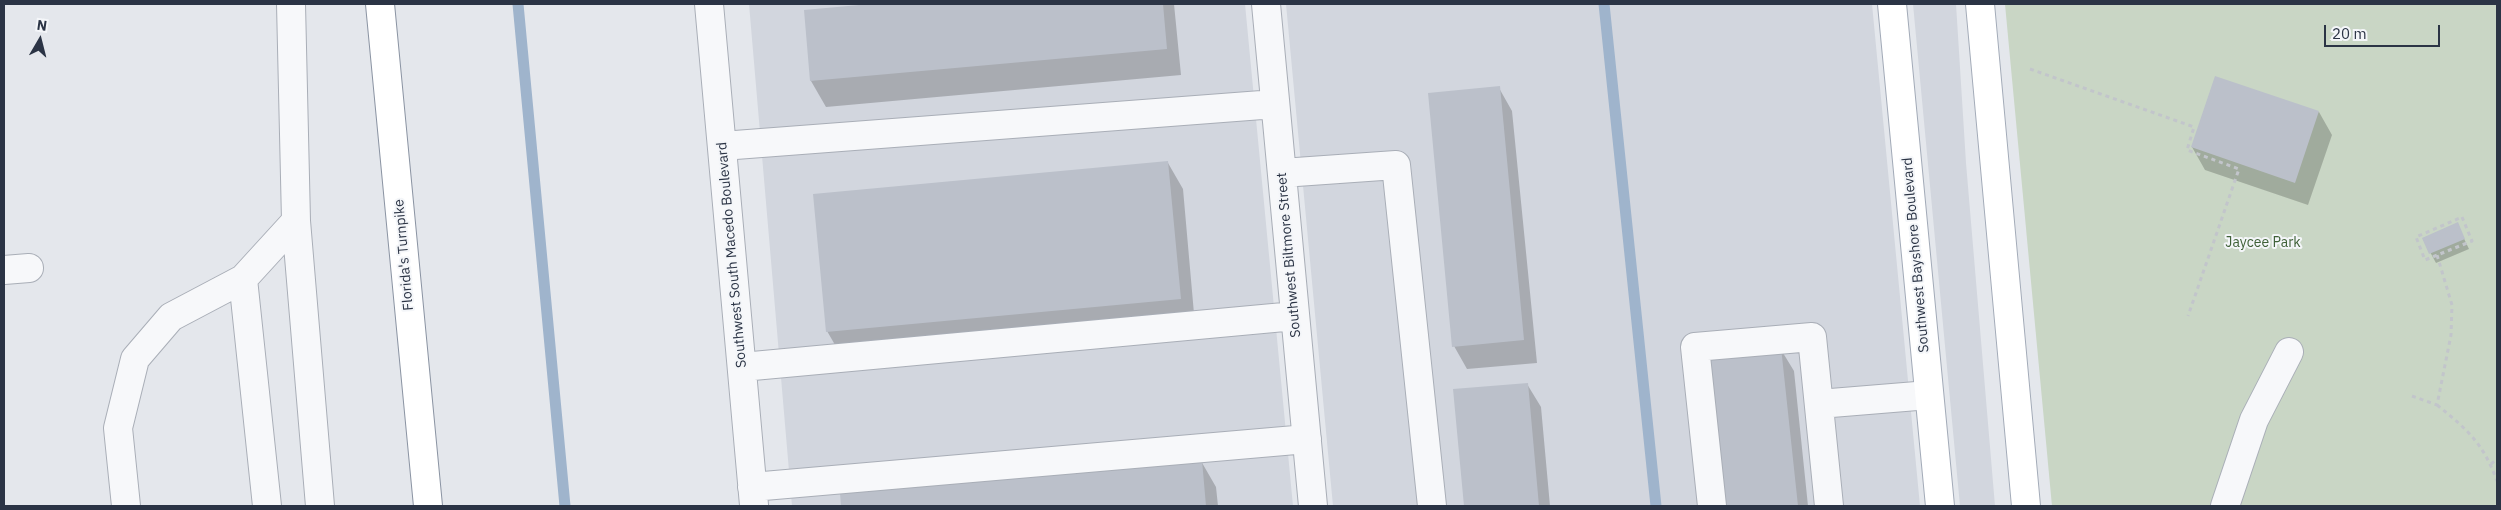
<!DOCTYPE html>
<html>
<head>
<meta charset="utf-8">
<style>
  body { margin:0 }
  #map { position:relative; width:2501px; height:510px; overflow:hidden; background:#e4e7ec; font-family:"IBM Plex Sans",sans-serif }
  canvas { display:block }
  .frame { position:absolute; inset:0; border:5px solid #2b3445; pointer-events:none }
  .north { position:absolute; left:15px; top:15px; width:50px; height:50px; -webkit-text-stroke:4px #f4f6f9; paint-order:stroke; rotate:8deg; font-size:14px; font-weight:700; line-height:20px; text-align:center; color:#2b3445 }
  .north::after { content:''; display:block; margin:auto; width:18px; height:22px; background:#2b3445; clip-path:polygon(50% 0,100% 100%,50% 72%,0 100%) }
  .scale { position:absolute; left:2324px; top:25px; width:116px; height:22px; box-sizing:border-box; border:2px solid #2b3445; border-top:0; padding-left:6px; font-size:15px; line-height:18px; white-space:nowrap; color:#2b3445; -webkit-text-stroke:4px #f4f6f9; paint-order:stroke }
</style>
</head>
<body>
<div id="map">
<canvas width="2501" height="510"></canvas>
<div class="frame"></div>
<div class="north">N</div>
<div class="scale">20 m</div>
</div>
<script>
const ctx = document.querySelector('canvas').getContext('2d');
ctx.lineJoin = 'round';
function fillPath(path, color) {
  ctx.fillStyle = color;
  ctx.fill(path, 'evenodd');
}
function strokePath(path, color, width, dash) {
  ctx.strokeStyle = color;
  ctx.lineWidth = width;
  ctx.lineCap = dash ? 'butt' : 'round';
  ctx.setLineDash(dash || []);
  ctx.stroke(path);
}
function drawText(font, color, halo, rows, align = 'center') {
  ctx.font = font + ' "IBM Plex Sans",sans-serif';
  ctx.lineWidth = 4;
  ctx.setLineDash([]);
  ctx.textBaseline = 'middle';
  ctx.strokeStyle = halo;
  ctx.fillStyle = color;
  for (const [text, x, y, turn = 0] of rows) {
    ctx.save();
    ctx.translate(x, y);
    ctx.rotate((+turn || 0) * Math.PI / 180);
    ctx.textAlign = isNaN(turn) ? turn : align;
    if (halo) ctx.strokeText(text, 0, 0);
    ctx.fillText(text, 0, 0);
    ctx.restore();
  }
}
fillPath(new Path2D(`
  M749 4H1245L1293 506H792Z
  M1286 4H1872L1920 506H1333Z
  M1913 4H1956L1966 163 1995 506H1960Z`), '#d2d6de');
fillPath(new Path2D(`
  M2005 4H2497V506H2052Z`), '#c9d6c5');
fillPath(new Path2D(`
  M884 4H1174L1181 75 826 107 811 81 805 11Z
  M1499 88 1512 111 1537 363 1467 369 1454 346Z
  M2319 112 2332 135 2308 205 2205 170 2192 147Z
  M1168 163 1183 189 1195 325 842 357 827 331Z
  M2457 224 2469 249 2436 263 2423 239Z
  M1780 348 1794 371 1808 506H1726L1709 356Z
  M1527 384 1541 407 1550 506H1465L1455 390Z
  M1201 461 1216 487 1218 506H842L841 494Z`), '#0003');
strokePath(new Path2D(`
  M518 4 565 506
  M1604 4 1656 506`), '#9fb4cc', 11);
fillPath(new Path2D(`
  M870 4H1163L1167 49 810 81 804 10Z
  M2215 76 2319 111 2295 183 2191 147Z
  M1500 86 1524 340 1452 347 1428 93Z
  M1168 161 1181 299 826 332 813 194Z
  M2458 222 2465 239 2429 254 2422 238Z
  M1781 347 1798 506H1724L1708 355Z
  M1528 383 1539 506H1464L1453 389Z
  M1202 460 1206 506H841L840 493Z`), '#bbc0ca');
const minor = new Path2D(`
  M291 4 296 221 320 506
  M709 4 754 505
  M1266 4 1313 506
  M722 146 1275 104
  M1282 173 1396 165 1432 506
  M4 270 29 268
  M243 279 267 506
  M742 367 1295 316
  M1819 404 1929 395
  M752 487 1307 439
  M126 506 118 428 135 359 171 317 243 279 296 221
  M1712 506 1695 347 1812 337 1829 506
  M2225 506 2254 420 2289 352`);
const major = new Path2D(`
  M1892 4 1940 506
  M1980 4 2026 506`);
const highway = new Path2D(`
  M380 4 428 506`);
strokePath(minor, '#a9aeb7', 30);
strokePath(major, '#a3abb8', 30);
strokePath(highway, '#8b94a3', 30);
strokePath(new Path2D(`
  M2030 69 2194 127 2187 150 2239 169 2188 316
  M2462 217 2472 241 2425 260 2416 237Z
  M2412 396 2437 405 2451 335 2452 305 2437 255
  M2437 405C2468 430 2483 443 2497 481
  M2491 464 2497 459`), '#c2c5cb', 3, [4, 4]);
strokePath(minor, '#f7f8fa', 28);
strokePath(major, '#fff', 28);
strokePath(highway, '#fff', 28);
drawText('14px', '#3f6138', '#f4f6f9', [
  ["Jaycee Park",2263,243]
]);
drawText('14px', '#2b3445', '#f4f6f9', [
  ["Florida's Turnpike",404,255,-95],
  ["Southwest South Macedo Boulevard",732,255,-95],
  ["Southwest Biltmore Street",1289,255,-95],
  ["Southwest Bayshore Boulevard",1916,255,-95]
]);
</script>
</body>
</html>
